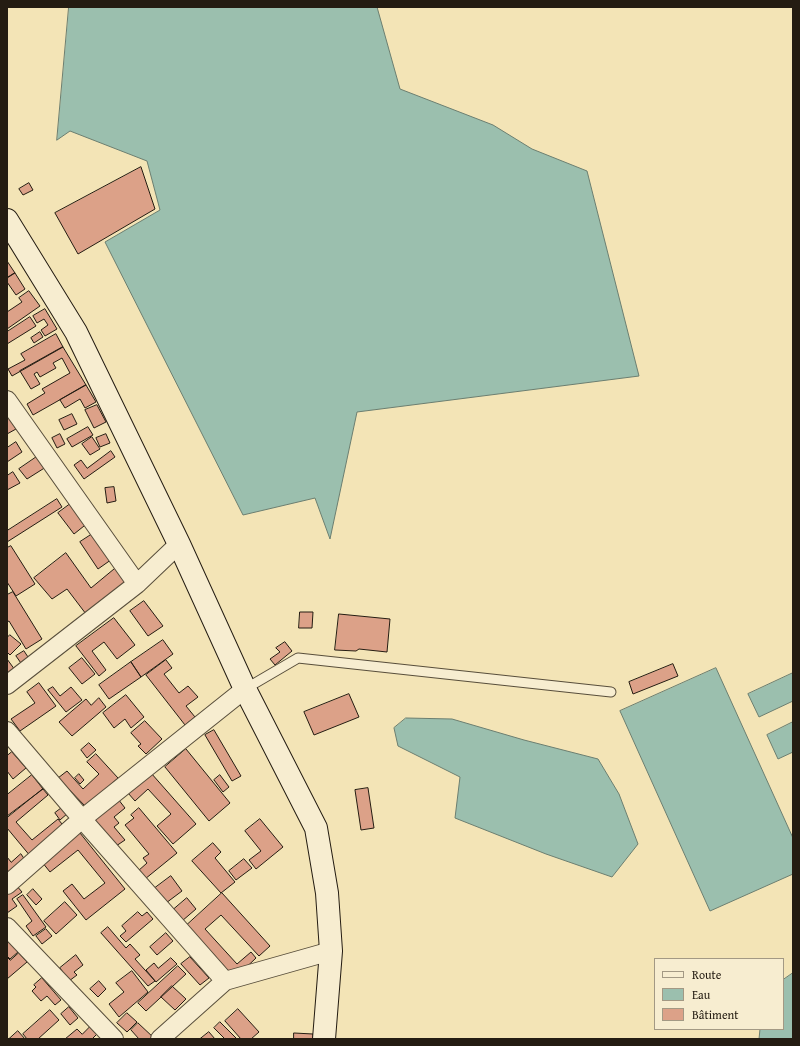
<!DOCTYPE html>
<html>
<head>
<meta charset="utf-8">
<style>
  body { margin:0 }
  #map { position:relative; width:800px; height:1046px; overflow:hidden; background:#f3e4b6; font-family:"Gentium Book Plus",serif }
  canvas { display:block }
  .frame { position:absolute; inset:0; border:8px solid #241c12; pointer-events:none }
  .legend { position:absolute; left:654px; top:958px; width:130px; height:72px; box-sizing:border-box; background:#f7edd0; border:1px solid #a39984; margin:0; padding:5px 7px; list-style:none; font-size:12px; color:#241c12 }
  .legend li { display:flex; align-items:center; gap:8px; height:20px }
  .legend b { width:20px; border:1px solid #a39984 }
</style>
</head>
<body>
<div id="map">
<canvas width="800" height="1046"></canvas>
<div class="frame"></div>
<ul class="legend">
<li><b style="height:5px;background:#f7edd0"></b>Route</li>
<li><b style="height:11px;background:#9bbfae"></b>Eau</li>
<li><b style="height:11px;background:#dca188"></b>Bâtiment</li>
</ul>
</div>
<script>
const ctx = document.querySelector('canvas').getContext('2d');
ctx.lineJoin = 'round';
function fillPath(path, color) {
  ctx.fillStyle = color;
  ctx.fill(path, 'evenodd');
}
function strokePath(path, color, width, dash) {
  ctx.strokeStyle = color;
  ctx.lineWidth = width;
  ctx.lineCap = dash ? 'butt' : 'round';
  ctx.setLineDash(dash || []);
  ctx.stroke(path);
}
const water = new Path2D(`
  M69 7H377L400 89 493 125 532 149 587 171 639 376 357 412 330 539 315 498 243 515 105 242 160 210 147 161 70 131 57 140Z
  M716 668 793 838V874L710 911 620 711Z
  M793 673V701L759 717 748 694Z
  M406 718 452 719 524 740 598 759 619 794 638 844 612 877 546 854 455 818 460 777 398 746 394 728Z
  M793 722V752L778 759 767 735Z
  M793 973V1039H759L760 1029H783V980Z`);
fillPath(water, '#9bbfae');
strokePath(water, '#6b7e70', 1);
const building = new Path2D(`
  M141 167 155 209 78 254 55 213Z
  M29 183 33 190 23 195 19 189Z
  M7 261 15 273 7 278Z
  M15 273 25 289 16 295 7 282V278Z
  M29 291 40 306 7 329V312L22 302 19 298Z
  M45 309 57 329 45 336 41 330 48 325 44 319 37 323 33 316Z
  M30 317 36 326 7 344V332Z
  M40 332 43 337 34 343 31 338Z
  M56 334 63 347 12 376 8 369 25 360 21 354Z
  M63 347 86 385 33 415 27 404 45 393 42 389 70 373 62 358 53 363 56 368 40 377 37 372 34 374 40 384 31 389 20 371Z
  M86 385 96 402 85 408 80 399 65 408 60 400Z
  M97 405 106 422 94 428 85 410Z
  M7 414 16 429 7 434Z
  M72 414 77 424 64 430 59 420Z
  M88 427 93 435 72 447 67 439Z
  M60 434 65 444 57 448 52 438Z
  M106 434 110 443 100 447 96 438Z
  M92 437 100 449 90 455 82 444Z
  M16 442 22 452 7 462V448Z
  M111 451 115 457 84 479 74 465 81 460 87 468Z
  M38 456 46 467 27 479 19 469Z
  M13 472 20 483 7 490V476Z
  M114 487 116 501 107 503 105 488Z
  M57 499 62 507 7 542V531Z
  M73 502 89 522 74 534 58 513Z
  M97 531 115 557 98 569 80 542Z
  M11 546 35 584 16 596 7 582V548Z
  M66 553 91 588 120 564 131 577 86 614 67 589 52 599 34 578Z
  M13 592 42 639 26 649 9 621 7 622V595Z
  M144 601 163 626 148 636 130 611Z
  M300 612H313L312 628H299Z
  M339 614 390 619 387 652 359 649 356 651 335 650Z
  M114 618 135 645 117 659 104 642 92 651 106 670 99 676 76 646Z
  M10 635 21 644 10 655 7 652V638Z
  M163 640 173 654 141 677 131 662Z
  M285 642 292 651 275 665 270 659 280 652 276 648Z
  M24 651 30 660 23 666 16 656Z
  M82 658 95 674 82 684 69 668Z
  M7 659 15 670 7 676Z
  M166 660 172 668 164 674 179 693 188 686 198 697 186 706 195 717 185 725 146 675Z
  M131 662 141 677 109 699 99 685Z
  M673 664 678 676 633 694 629 682Z
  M39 683 56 706 20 731 11 719 35 703 27 692Z
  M53 687 60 696 71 687 82 700 66 712 48 690Z
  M349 694 359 717 314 735 304 712Z
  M126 695 144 717 131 728 125 719 114 728 103 713Z
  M99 698 106 707 72 736 59 722 86 699 91 705Z
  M145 721 162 739 146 754 138 746 141 744 131 733Z
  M214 730 241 776 232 781 205 735Z
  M89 743 96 750 87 758 81 750Z
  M186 749 230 803 209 821 165 767Z
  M12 752 26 768 13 779 7 771V756Z
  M96 754 118 778 86 807 58 778 67 771 83 789 99 774 87 762Z
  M151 773 196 824 173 844 157 826 171 814 148 789 135 801 128 793Z
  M79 774 84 780 80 784 75 778Z
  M32 775 43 789 7 816V795Z
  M220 775 229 787 223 792 214 780Z
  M368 788 374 828 361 830 355 790Z
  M43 789 48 795 16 822 32 840 58 819 62 824 69 818 73 823 31 857 7 828V818Z
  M118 799 125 808 114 817 119 823 114 827 125 840 116 846 94 819Z
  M63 807 68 813 60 820 55 813Z
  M139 808 177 853 145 879 138 871 147 863 143 858 149 854 125 825 134 818 131 815Z
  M260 819 283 847 256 869 249 860 261 851 245 831Z
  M80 833 125 889 86 920 63 891 72 884 84 899 105 883 78 850 50 872 42 862Z
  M213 843 221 852 215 858 235 882 221 893 192 861Z
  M21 854 27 863 7 880V857L11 862Z
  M244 859 252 868 236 880 229 871Z
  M171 876 182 891 166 903 155 888Z
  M16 885 22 892 12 899 17 906 7 913V892Z
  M33 889 42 899 36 905 27 895Z
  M222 893 270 946 259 956 221 915 205 929 237 964 251 952 256 958 235 978 187 925Z
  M23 895 46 927 33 936 26 926 32 921 17 899Z
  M187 898 196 909 182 921 173 910Z
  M65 902 77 915 56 934 44 921Z
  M138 912 142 916 147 912 153 919 126 942 120 936 126 931 122 926Z
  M108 927 126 948 130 944 140 955 135 959 155 981 148 986 101 933Z
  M46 929 52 936 42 944 36 936Z
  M166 933 173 941 157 955 150 947Z
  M7 940 18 952 10 959 7 956Z
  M19 953 27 962 7 979V957L10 960Z
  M76 955 83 965 74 972 77 975 69 981 60 968Z
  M190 957 209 978 200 985 181 964Z
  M171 958 177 964 156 982 146 970 154 963 158 968Z
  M178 966 186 974 146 1011 138 1003Z
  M132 971 148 992 119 1017 109 1004 124 992 116 983Z
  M42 978 61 1000 55 1005 47 996 41 1001 32 991 36 987 34 985Z
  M99 981 106 989 98 997 90 989Z
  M172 986 186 999 175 1010 161 997Z
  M69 1007 78 1018 70 1025 61 1014Z
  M238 1009 259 1032 251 1039H241L225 1021Z
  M50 1010 59 1020 38 1039H27L23 1034Z
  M127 1013 137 1022 127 1032 117 1023Z
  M220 1022 237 1039H225L214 1028Z
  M138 1023 154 1038 152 1039H139L131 1030Z
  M90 1027 97 1034 92 1039H65L77 1029 82 1034Z
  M18 1031 25 1039H9Z
  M209 1032 215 1039H200Z
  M294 1033 313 1034V1039H294Z`);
fillPath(building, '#dca188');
strokePath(building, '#241c12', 1);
const lane = new Path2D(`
  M245 689 298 658 611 692`);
const street = new Path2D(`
  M7 400 137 584
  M7 685 137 584 179 544
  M7 731 82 819 225 981
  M7 885 82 819 245 689
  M7 927 114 1039
  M160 1039 225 981 331 951`);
const secondary = new Path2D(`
  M7 220 76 332 179 544 245 689 316 828 327 893 331 951 324 1039`);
strokePath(lane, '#584e3b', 11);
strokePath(street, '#584e3b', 20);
strokePath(secondary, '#241c12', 24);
strokePath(lane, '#f7edd0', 9);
strokePath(street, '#f7edd0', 18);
strokePath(secondary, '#f7edd0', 22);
</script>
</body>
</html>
